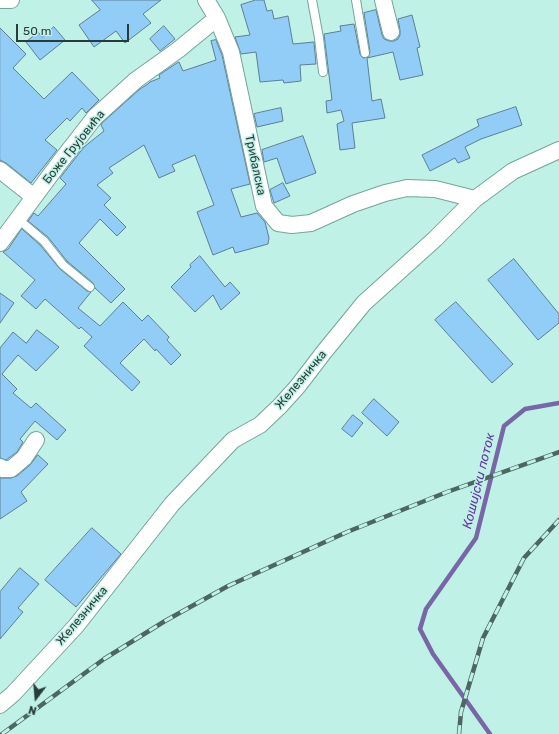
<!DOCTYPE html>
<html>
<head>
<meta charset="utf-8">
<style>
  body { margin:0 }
  #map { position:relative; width:559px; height:734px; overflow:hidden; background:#bff1e6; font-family:Rubik,sans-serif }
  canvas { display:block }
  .north { position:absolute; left:16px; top:678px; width:40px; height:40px; -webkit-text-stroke:3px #bff1e6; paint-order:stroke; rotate:196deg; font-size:11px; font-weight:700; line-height:16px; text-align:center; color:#283d38 }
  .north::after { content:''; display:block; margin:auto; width:14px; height:18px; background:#283d38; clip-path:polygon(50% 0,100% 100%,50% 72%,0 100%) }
  .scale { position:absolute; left:16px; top:24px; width:113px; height:18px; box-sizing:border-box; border:2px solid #283d38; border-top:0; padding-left:5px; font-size:12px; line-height:14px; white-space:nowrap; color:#283d38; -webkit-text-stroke:3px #bff1e6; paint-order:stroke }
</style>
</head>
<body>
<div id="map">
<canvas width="559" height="734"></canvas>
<div class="north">N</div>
<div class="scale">50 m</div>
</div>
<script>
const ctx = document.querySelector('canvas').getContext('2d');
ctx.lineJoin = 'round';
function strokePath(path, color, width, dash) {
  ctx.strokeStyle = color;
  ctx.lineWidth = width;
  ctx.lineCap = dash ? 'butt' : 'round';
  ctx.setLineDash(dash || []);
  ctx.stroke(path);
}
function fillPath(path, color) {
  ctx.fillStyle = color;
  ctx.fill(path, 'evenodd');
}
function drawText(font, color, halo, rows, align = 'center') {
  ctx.font = font + ' Rubik,sans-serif';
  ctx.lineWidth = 3;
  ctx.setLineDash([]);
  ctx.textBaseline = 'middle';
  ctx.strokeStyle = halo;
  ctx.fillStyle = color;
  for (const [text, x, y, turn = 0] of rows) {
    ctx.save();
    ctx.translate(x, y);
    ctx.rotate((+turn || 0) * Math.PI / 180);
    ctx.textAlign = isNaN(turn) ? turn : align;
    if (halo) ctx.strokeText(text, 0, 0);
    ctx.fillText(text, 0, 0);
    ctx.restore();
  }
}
strokePath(new Path2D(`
  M490 734 433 654 420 629 426 609 476 538 504 426 525 409 559 403`), '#7866a6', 4.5);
const building = new Path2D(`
  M92 0H161L143 14 151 23 125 43 116 31 94 47 79 25 100 10Z
  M256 0H264L267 11 272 10 274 19 288 16 293 44 314 42 316 64 300 65 301 81 284 83 283 80 260 82 256 52 241 54 235 37 250 35 241 5Z
  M376 10 382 35 384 39 389 41H394L398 39 400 35V30L398 19 412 15 420 47 417 48 423 75 400 80 393 52 367 58 372 101 381 99 385 118 352 123 355 148 340 150 337 124 344 121 341 110 327 113 326 101 332 100 324 34 341 31 340 26 354 24 360 54 363 58 368 57 370 52 364 13Z
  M164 26 175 39 160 51 150 39Z
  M54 27 65 40 40 60 26 42 38 32 42 37Z
  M0 28 26 54 13 68 44 99 72 72 99 100 86 113 82 108 70 121 67 118 45 140 57 150 31 183 6 163 0 160Z
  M216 40 222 55 250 184 231 189 241 217 257 213 265 222 269 238 268 244 235 253 233 247 213 255 197 212 214 205 195 155 172 165 175 171 159 178 144 145 109 168 113 173 97 185 111 198 104 205 126 227 117 236 100 219 79 243 125 289 111 303 95 288 93 283 67 261 48 237 28 221 34 213 38 216 66 184 60 178 84 147 104 131 101 125 102 123 140 89 148 84 150 82 160 78 159 75 177 63 179 62 183 71 216 60 211 41Z
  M516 107 522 125 481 139 465 147 470 158 458 163 455 158 430 171 422 155 479 126 477 120Z
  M281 108 283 121 257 127 254 114Z
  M303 136 316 173 286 184 277 158 264 162 262 150Z
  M283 183 290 196 274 203 270 190Z
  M22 229 40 245 60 269 87 291 91 292 78 308 100 326 123 302 142 321 148 315 169 337 167 340 181 355 171 365 156 349 155 351 144 339 120 363 140 382 132 391 84 346 92 337 81 327 79 329 45 299 36 309 21 296 35 280 3 252 8 249Z
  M200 256 225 287 230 282 240 293 221 310 213 295 195 312 171 287 191 267 190 265Z
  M514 259 559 314V323L538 340 488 280Z
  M0 293 14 303 0 323Z
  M456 302 513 364 492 383 435 320Z
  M37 330 59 347 36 371 18 355 2 374 17 389 13 393 31 408 36 403 66 430 57 440 35 421 20 439 23 442 17 452 6 460 0 458V348L13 332 26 343Z
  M374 399 399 422 387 436 362 413Z
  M353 415 363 423 352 437 342 429Z
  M38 455 48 464 21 492 27 501 0 519V478H11L17 476 30 465Z
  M92 528 121 554 76 607 45 580Z
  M20 568 39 584 18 608 23 612 0 639V592Z`);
fillPath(building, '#92cdf7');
strokePath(building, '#5c7e96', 1);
const service = new Path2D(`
  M312 0 319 38 323 72
  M356 0 365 53
  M18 219 44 241 63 265 90 287`);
const minor = new Path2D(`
  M0 0H11
  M206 0 217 18 231 52 264 206 278 223 292 225 311 223 353 204 385 193 407 188 435 189 475 199
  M383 0 391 32
  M0 170 34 197
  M0 243 60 162 95 117 136 80 178 50 217 18
  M0 467 3 469H11L24 458 36 440
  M0 705 13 694 76 626 172 504 233 440 260 425 280 406 298 386 324 352 364 303 435 239 475 199 513 171 559 150`);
strokePath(service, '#75a59b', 10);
strokePath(minor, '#75a59b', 18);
strokePath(service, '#fff', 8);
strokePath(minor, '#fff', 16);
const rail = new Path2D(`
  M2 734 104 659 165 621 228 586 347 532 447 492 559 452
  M459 734 461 712 483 638 524 558 559 520`);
strokePath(rail, '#4b6760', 4.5);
strokePath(rail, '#bff1e6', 3, [9]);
drawText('12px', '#283d38', '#bff1e6', [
  ["Боже Грујовића",74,147,-51],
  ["Трибалска",255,165,78],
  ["Железничка",301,380,-50],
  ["Железничка",82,616,-50]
]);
drawText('italic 13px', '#6432a1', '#bff1e6', [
  ["Кошијски поток",479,481,-76]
]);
</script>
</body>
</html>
